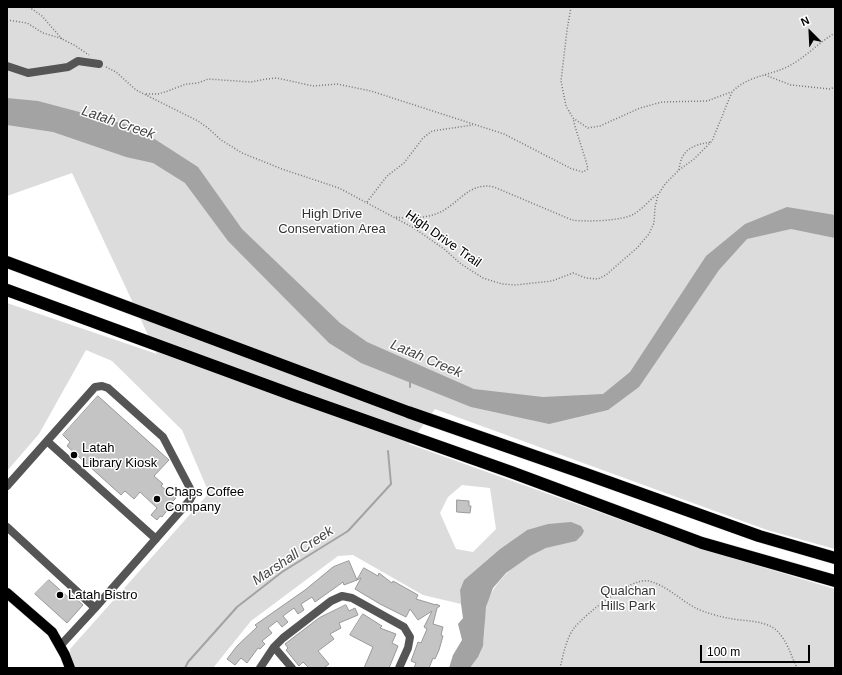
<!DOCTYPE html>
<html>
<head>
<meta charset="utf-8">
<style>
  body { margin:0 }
  #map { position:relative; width:842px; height:675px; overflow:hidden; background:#fff; font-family:Helvetica,sans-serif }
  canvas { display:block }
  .frame { position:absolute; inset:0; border:8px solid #000; pointer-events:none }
  .north { position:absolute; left:790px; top:12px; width:40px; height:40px; -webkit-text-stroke:3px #fff; paint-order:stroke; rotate:336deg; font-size:11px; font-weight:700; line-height:16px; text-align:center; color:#000 }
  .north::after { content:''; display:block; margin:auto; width:14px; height:18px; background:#000; clip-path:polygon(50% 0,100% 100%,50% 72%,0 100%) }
  .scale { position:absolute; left:700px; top:645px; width:110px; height:18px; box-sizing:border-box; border:2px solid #000; border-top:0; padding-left:5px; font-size:12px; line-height:14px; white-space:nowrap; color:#000; -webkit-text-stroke:3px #fff; paint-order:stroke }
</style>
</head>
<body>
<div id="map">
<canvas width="842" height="675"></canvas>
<div class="frame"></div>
<div class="north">N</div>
<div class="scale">100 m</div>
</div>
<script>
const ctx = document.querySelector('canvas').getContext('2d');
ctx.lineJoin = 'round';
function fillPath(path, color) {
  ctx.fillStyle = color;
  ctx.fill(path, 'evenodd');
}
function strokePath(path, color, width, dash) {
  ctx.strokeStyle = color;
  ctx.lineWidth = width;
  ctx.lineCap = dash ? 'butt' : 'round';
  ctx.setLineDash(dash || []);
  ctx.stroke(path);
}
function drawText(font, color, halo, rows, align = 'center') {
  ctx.font = font + ' Helvetica,sans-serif';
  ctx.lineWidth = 3;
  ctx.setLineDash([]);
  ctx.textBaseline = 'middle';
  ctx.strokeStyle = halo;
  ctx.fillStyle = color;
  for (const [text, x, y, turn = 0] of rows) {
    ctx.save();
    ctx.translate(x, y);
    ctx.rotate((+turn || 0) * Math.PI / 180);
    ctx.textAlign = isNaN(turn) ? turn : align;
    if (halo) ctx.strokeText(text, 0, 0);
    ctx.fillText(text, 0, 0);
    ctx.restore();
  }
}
fillPath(new Path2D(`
  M7 7H835V549L767 530 435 409 409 444 699 548 835 589V668H470C475 661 479 655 482 647 486 635 483 620 486 608 491 581 522 557 546 548 555 544 566 542 576 540L527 530 500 549 464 580 460 590 461 604 423 595 353 555 338 556 251 621 213 668H74L71 660 70 649 209 493 182 430 112 361 86 350 39 434 7 471V303L157 354 72 173 7 196ZM462 485 490 488 496 529 473 552 456 549 440 513 448 497Z`), '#dcdcdc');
fillPath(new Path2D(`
  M7 98 38 101 136 127 198 167 242 229 340 323 367 342 474 389 543 397 603 394 630 372 706 256 745 224 787 207 835 215V238L791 229 747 239 719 270 639 387 608 410 549 424 471 407 361 363 329 343 228 241 185 183 153 163 126 157 53 132 7 125Z
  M571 522 581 526 584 531 582 535 576 541 546 548 530 556 506 573 493 588 486 607 483 646 478 657 470 668H449L453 655 462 640 458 624 463 618 461 604 460 590 464 580 500 549 527 530 548 524Z`), '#a3a3a3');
strokePath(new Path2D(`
  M410 380V387
  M185 668 188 662 237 607 282 572 348 531 391 484 388 451`), '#a3a3a3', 2);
const building = new Path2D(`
  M98 396 169 460 154 476 163 484 161 486 176 498 172 502 173 503 172 505 176 508 174 509H168L162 517 160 516 157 520 151 515 157 508 140 492 134 499 125 491 121 495 67 446 70 442 63 435Z
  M457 500 469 501V506H471L470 513 457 512Z
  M349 561 357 580 344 585 343 582 315 602 312 597 301 604 304 610 298 614 294 608 283 616 288 622 282 627 277 621 268 628 272 633 262 641 265 644 260 649 258 648 247 663 241 658 235 665 227 659 237 646 257 627 255 625 305 590 333 567Z
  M364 568 378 576 379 573 392 583 393 581 418 595 416 599 436 605V604L440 606 437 608 433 624 443 627 441 635 443 636 439 650 435 659 433 658 429 668H414L416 663 411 661 418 642 421 643 427 629 424 627 432 611 418 620 410 609 406 617 380 604 355 589 361 578 357 580Z
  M49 580 69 598 72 595 83 605 67 623 35 594Z
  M346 605 349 611 355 608 358 615 339 623 341 628 330 634 334 639 318 651 329 664 324 668H309L303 662 299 666 286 650 288 648 285 644 319 618Z
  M363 614 382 626 380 628 396 634 392 643 398 646 389 668H364L373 647 350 635Z`);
fillPath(building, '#c4c4c4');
strokePath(building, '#999', 1);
const major = new Path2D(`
  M7 593 52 632 65 655 70 668`);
const highway = new Path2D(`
  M7 262 408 412 586 474 759 536 835 558
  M7 290 293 395 511 472 702 543 835 581`);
strokePath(major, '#dbdbdb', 11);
strokePath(highway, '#dbdbdb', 13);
strokePath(new Path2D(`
  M29 7 42 16 62 39
  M571 7 567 30 561 81 566 106 573 118 588 128 600 126 640 108 662 102 707 101 731 92
  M7 20 27 23 43 33 60 38 74 45 89 55
  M106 67 116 72 136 90 198 121 208 128 221 140 242 153 282 169 339 188 414 228 444 249 461 264 483 278 502 284 515 285 552 281 573 273 586 278 598 279 606 275 623 260 637 248 649 234 654 223 655 207 658 195 665 184 679 170 694 159 712 141 732 92C747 76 768 76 787 67 804 59 819 42 835 33
  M765 75 791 85 830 89 835 87
  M146 94H158L168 91 186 84 198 83 208 79 251 82 266 79 277 78 313 86 337 84 371 91 504 134 572 169 583 172 588 169C584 152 577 136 573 118
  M679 170C681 149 693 145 711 142
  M367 202 387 176 404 163 423 138 432 131 473 125
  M396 217C409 219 424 218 436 214 458 206 468 181 494 187L572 220C586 222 622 221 634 214 642 209 649 201 656 195
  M560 668C563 656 566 639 574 628 586 614 630 577 649 581 671 587 684 605 705 612 712 614 720 617 728 618 744 622 768 619 779 633 788 643 791 656 797 668`), '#777', 1.5, [1, 2]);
strokePath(new Path2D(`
  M7 66 28 73 68 67 78 61 99 64
  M47 441 156 539
  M7 486 95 387 102 386 108 388 163 437 193 494 190 500 95 608
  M7 527 95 608 60 646
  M274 647 292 668
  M260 668 274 647 283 638 331 601 342 596 352 598 404 627 410 637 408 648 399 668`), '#555', 8);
strokePath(major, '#000', 10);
strokePath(highway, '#000', 12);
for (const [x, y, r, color] of [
  [74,455,4,"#000"],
  [157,499,4,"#000"],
  [60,595,4,"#000"]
]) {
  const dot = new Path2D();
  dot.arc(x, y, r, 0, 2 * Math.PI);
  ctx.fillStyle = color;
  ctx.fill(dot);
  strokePath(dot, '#fff', 1.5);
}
drawText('13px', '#333', '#fff', [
  ["High Drive",332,214],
  ["Conservation Area",332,229],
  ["Qualchan",628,591],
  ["Hills Park",628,606]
]);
drawText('13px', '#000', '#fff', [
  ["High Drive Trail",443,239,35]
]);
drawText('13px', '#000', '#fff', [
  ["Latah",82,448],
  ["Library Kiosk",82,463],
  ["Chaps Coffee",165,492],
  ["Company",165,507],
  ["Latah Bistro",68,595]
], 'left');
drawText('italic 14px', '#444', '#fff', [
  ["Latah Creek",118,123,19],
  ["Latah Creek",426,359,23],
  ["Marshall Creek",293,556,-34]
]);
</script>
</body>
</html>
